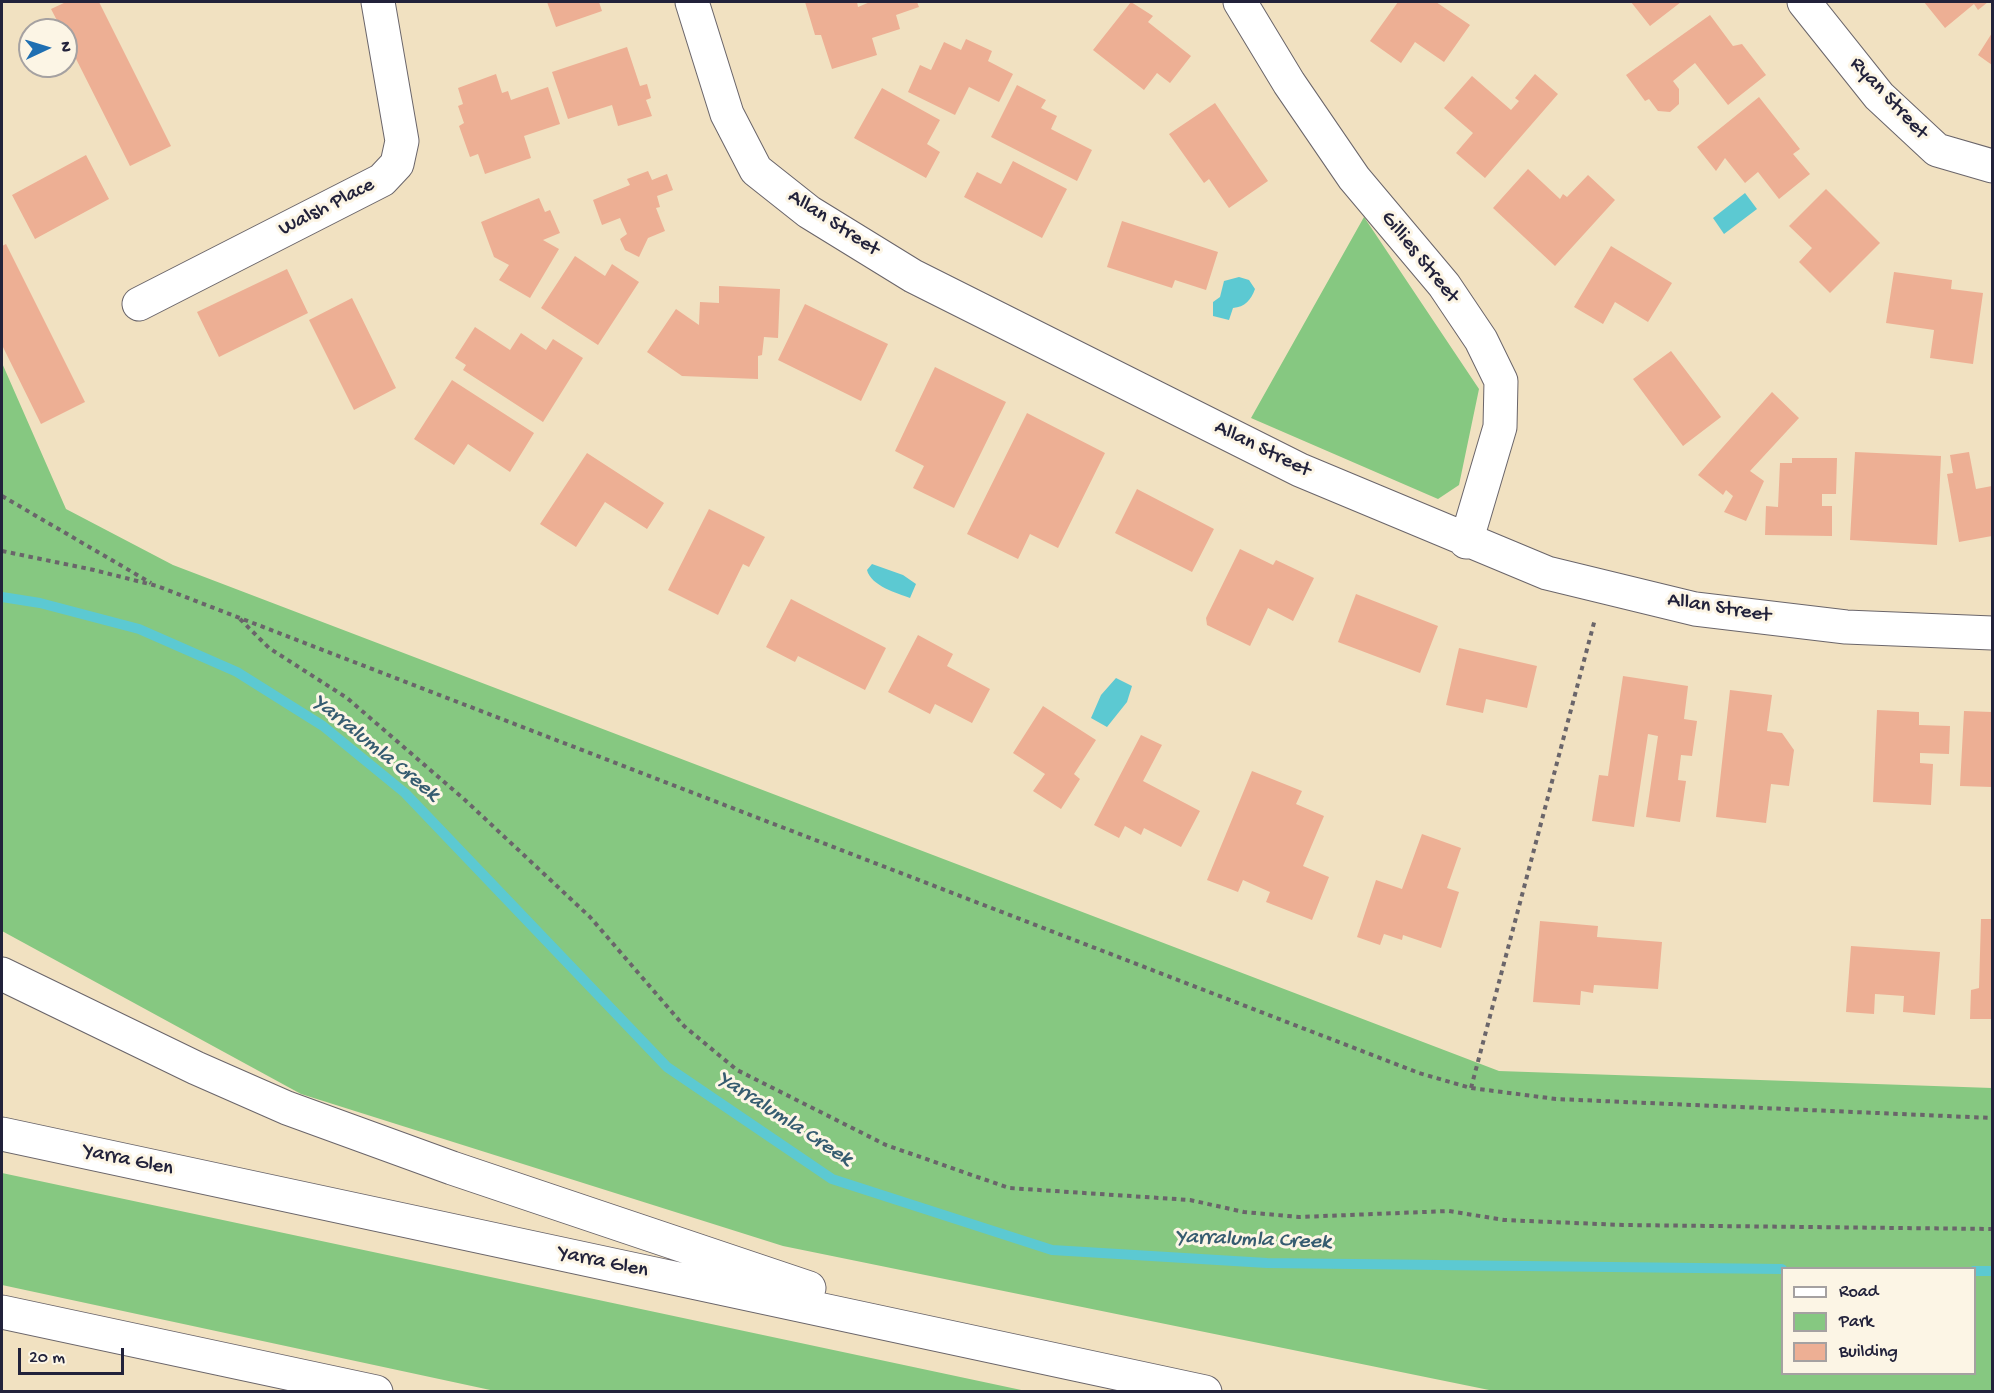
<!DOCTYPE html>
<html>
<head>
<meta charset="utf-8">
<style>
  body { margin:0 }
  #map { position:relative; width:1994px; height:1393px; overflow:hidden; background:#f1e1c1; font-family:"Gochi Hand",sans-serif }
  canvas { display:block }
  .frame { position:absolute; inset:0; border:3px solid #22223b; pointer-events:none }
  .legend { position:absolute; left:1781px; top:1267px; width:195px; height:108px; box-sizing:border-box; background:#fcf5e5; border:2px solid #a5a1a1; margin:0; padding:8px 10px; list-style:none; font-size:18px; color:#22223b }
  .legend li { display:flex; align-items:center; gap:12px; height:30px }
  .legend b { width:30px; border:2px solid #a5a1a1 }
  .north { position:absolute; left:18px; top:18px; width:60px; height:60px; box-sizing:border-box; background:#fcf5e5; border:2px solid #a5a1a1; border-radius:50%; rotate:86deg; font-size:16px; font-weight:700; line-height:24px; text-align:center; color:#22223b }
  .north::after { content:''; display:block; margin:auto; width:21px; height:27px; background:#1f6fb2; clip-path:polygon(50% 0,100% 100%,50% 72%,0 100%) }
  .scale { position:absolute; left:18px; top:1348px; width:106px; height:27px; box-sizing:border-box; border:3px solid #22223b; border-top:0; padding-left:8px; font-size:18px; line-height:21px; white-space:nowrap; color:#22223b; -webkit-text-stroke:4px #fcf5e5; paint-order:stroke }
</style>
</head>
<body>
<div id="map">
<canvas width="1994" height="1393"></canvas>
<div class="frame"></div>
<ul class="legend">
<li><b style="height:8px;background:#fff"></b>Road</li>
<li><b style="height:16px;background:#86c881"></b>Park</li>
<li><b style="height:16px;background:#edaf94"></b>Building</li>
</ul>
<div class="north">N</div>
<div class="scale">20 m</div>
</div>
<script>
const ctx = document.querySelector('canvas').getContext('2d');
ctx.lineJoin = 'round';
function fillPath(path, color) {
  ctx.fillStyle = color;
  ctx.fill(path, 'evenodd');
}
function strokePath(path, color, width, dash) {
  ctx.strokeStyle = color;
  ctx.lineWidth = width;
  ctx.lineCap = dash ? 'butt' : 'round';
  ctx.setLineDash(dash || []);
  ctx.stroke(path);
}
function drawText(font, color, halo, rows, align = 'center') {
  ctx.font = font + ' "Gochi Hand",sans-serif';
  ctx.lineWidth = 6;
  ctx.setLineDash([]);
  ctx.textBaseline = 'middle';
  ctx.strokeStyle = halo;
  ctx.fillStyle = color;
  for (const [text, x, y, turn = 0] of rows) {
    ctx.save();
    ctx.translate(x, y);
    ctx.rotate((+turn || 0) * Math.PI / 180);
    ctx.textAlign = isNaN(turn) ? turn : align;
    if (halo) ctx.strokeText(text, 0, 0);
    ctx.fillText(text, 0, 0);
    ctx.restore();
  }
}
fillPath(new Path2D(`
  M1364 217 1479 389 1459 485 1438 499 1251 418Z
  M2 363 66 509 173 565 1499 1071 1992 1088V1391H1494L783 1246 301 1094 2 931ZM1782 1268H1974V1374H1782Z
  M2 1173 1026 1391H495L2 1285Z`), '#86c881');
fillPath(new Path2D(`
  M1745 193 1757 209 1724 234 1713 218Z
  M1239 277 1249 280 1255 289C1251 300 1245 307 1233 308L1229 320 1213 316V302L1220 297 1224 281Z
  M872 564 903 575 916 584 910 598C897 593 871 586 867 570Z
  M1116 678 1132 686 1127 702 1107 727 1091 718 1101 695Z`), '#5cc9d2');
strokePath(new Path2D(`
  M2 597 40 603 139 629 237 672 323 726 405 793 667 1067 832 1179 1052 1250 1267 1263 1782 1269
  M1974 1271H1992`), '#5cc9d2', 10);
fillPath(new Path2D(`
  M66 2H99L171 146 130 166 66 39V30H62L51 9Z
  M547 2H599L602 11 556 27Z
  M805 2H857L858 7 870 2H917L919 7 896 15 900 29 872 38 877 55 832 69 821 35H815Z
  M1131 2 1153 16 1148 22 1191 56 1170 83 1157 73 1144 90 1093 50Z
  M1398 2H1436L1470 25 1444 62 1415 42 1401 63 1370 41Z
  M1631 2H1681L1650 26Z
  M1924 2H1988L1978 10 1974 4 1945 28Z
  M1710 15 1733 46 1742 44 1766 75 1728 105 1695 63 1673 81 1679 89V104L1670 112 1658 111 1649 99 1645 101 1626 75Z
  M1992 33V65L1978 55Z
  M966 39 992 51 988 61 1013 74 999 102 969 87 955 115 908 92 920 65 931 70 944 42 961 50Z
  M627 47 640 86 647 84 651 98 646 100 652 116 618 126 612 105 568 119 552 72Z
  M496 74 502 93 508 91 511 100 548 87 560 124 524 136 531 158 485 174 478 154 470 157 459 126 464 123 458 106 463 104 458 88Z
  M1535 74 1558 94 1485 178 1456 153 1473 133 1444 108 1472 76 1511 110 1519 101 1515 98Z
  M1017 85 1046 100 1041 108 1057 116 1051 129 1092 150 1077 181 991 137Z
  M882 88 940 120 927 144 940 152 926 178 854 138Z
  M1759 97 1800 149 1793 154 1810 174 1779 199 1758 172 1745 183 1725 158 1716 171 1697 147Z
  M1215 103 1268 181 1229 208 1209 179 1204 183 1169 134Z
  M86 155 109 199 35 239 12 195Z
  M1013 161 1067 189 1042 238 964 197 977 172 1001 184Z
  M1528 169 1560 199 1563 194 1567 197 1588 175 1615 200 1555 266 1493 208Z
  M648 171 652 180 667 174 673 190 657 196 660 207 656 208 665 231 648 238 639 257 625 250 620 239 627 234 620 218 602 225 593 200 630 185 627 179Z
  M1826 189 1880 243 1830 293 1799 262 1812 248 1789 226Z
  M539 198 545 212 550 210 560 233 543 240 559 249 530 298 499 280 509 265 494 257 481 222Z
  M1122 221 1218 252 1206 290 1175 280 1172 288 1107 267Z
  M6 244 85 402 41 424 2 345V246Z
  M1611 246 1672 283 1648 322 1615 302 1603 324 1574 307Z
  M575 256 605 276 612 264 639 282 598 345 541 308Z
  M287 269 308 313 219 357 197 312Z
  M1894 272 1952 280 1951 289 1983 293 1973 364 1930 358 1934 330 1886 323Z
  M719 286 780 289 778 338 764 337 762 355 758 356V379L682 376 647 352 676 309 699 325 700 302 719 303Z
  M352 298 396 388 354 410 309 320Z
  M805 304 888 344 861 401 778 360Z
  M475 327 510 350 521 333 546 350 553 339 583 358 543 422 463 370 466 365 455 358Z
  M1671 351 1721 417 1683 446 1633 379Z
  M935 367 1006 402 954 508 913 488 924 466 895 451Z
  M452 380 534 433 510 472 468 444 454 465 414 439Z
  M1772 392 1799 418 1750 471 1764 481 1746 521 1724 512 1733 496 1726 490 1723 495 1698 475Z
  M1027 413 1105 453 1058 548 1030 534 1018 559 967 534Z
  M1855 452 1941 456 1937 545 1850 540Z
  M1969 452 1976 489 1992 486V536L1959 542 1947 474 1953 473 1950 455Z
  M587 453 664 503 647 529 605 502 576 547 540 524Z
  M1792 458H1837L1836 494H1822V506H1832V536L1765 535 1766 506 1778 507 1780 463H1792Z
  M1137 489 1214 529 1192 572 1115 533Z
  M709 509 765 537 749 567 743 564 718 615 668 590Z
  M1240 549 1273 565 1276 560 1314 578 1293 621 1268 608 1250 646 1207 625 1206 618Z
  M1356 594 1438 626 1420 673 1338 642Z
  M791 599 886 648 865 690 798 656 795 662 766 647Z
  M918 635 953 654 947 666 990 689 972 723 935 704 930 714 888 692Z
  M1459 648 1537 666 1527 708 1486 699 1483 713 1446 705Z
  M1623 676 1688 686 1684 719 1697 721 1692 756 1681 755 1678 780 1686 781 1680 822 1646 817 1658 736 1648 734 1634 827 1592 821 1599 775 1608 776Z
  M1730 690 1772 695 1767 731 1782 733 1794 750 1789 786 1771 784 1766 823 1716 817Z
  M1043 706 1096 740 1074 774 1080 779 1061 809 1033 791 1045 774 1013 753Z
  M1877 710 1919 712V725L1950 726 1949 754 1920 753V763L1933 764 1931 805 1873 802Z
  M1964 711 1992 712V787L1960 786Z
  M1141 735 1162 745 1143 781 1200 811 1181 847 1144 828 1141 835 1125 826 1119 838 1094 825Z
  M1252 771 1302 791 1296 804 1324 816 1303 866 1329 877 1312 920 1266 902 1270 892 1243 880 1238 892 1207 880Z
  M1422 834 1461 848 1447 888 1459 892 1441 948 1403 935 1402 940 1384 934 1380 945 1357 937 1376 880 1402 889Z
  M1981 919H1992V1019H1970L1971 990 1979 988Z
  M1540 921 1598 926 1597 937 1662 942 1658 989 1594 985 1593 993 1581 991 1580 1005 1533 1002Z
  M1851 946 1940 952 1935 1015 1903 1012 1904 996 1875 994 1874 1014 1846 1012Z`), '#edaf94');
const minor = new Path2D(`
  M692 2 727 114 756 170 809 212 913 276 1300 470 1547 573 1695 609 1846 627 1992 633
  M1240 2 1289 83 1354 178 1444 285 1481 340 1501 381 1500 427 1466 542
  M1804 2 1879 96 1937 150 1992 166
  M139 304 382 180 397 164 402 141 378 2`);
const motorway = new Path2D(`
  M2 974 196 1068 287 1108 452 1168 809 1288
  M2 1134 1205 1392
  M2 1312 376 1392`);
strokePath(minor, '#6a656a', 35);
strokePath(motorway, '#6a656a', 35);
strokePath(new Path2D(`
  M2 496 151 583
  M2 551 94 570 157 586 1419 1073 1471 1088 1556 1099 1992 1118
  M240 619 269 648 347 698 465 800 590 917 684 1026 737 1070 886 1145 1009 1188 1190 1200 1244 1212 1299 1217 1449 1211 1504 1220 1623 1225 1992 1229
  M1471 1088 1595 619`), '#6a656a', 4, [4.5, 4.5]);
strokePath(minor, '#fff', 33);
strokePath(motorway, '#fff', 33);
drawText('21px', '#22223b', '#fcf5e5', [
  ["Ryan Street",1888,99,47],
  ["Walsh Place",327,208,-27],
  ["Allan Street",833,224,33],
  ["Gillies Street",1419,258,51],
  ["Allan Street",1262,450,26],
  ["Allan Street",1719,609,9],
  ["Yarra Glen",128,1161,12],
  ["Yarra Glen",603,1263,12]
]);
drawText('italic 22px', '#365c70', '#fcf5e5', [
  ["Yarralumla Creek",375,749,39],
  ["Yarralumla Creek",784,1120,33],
  ["Yarralumla Creek",1253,1241,2]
]);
</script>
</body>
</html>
